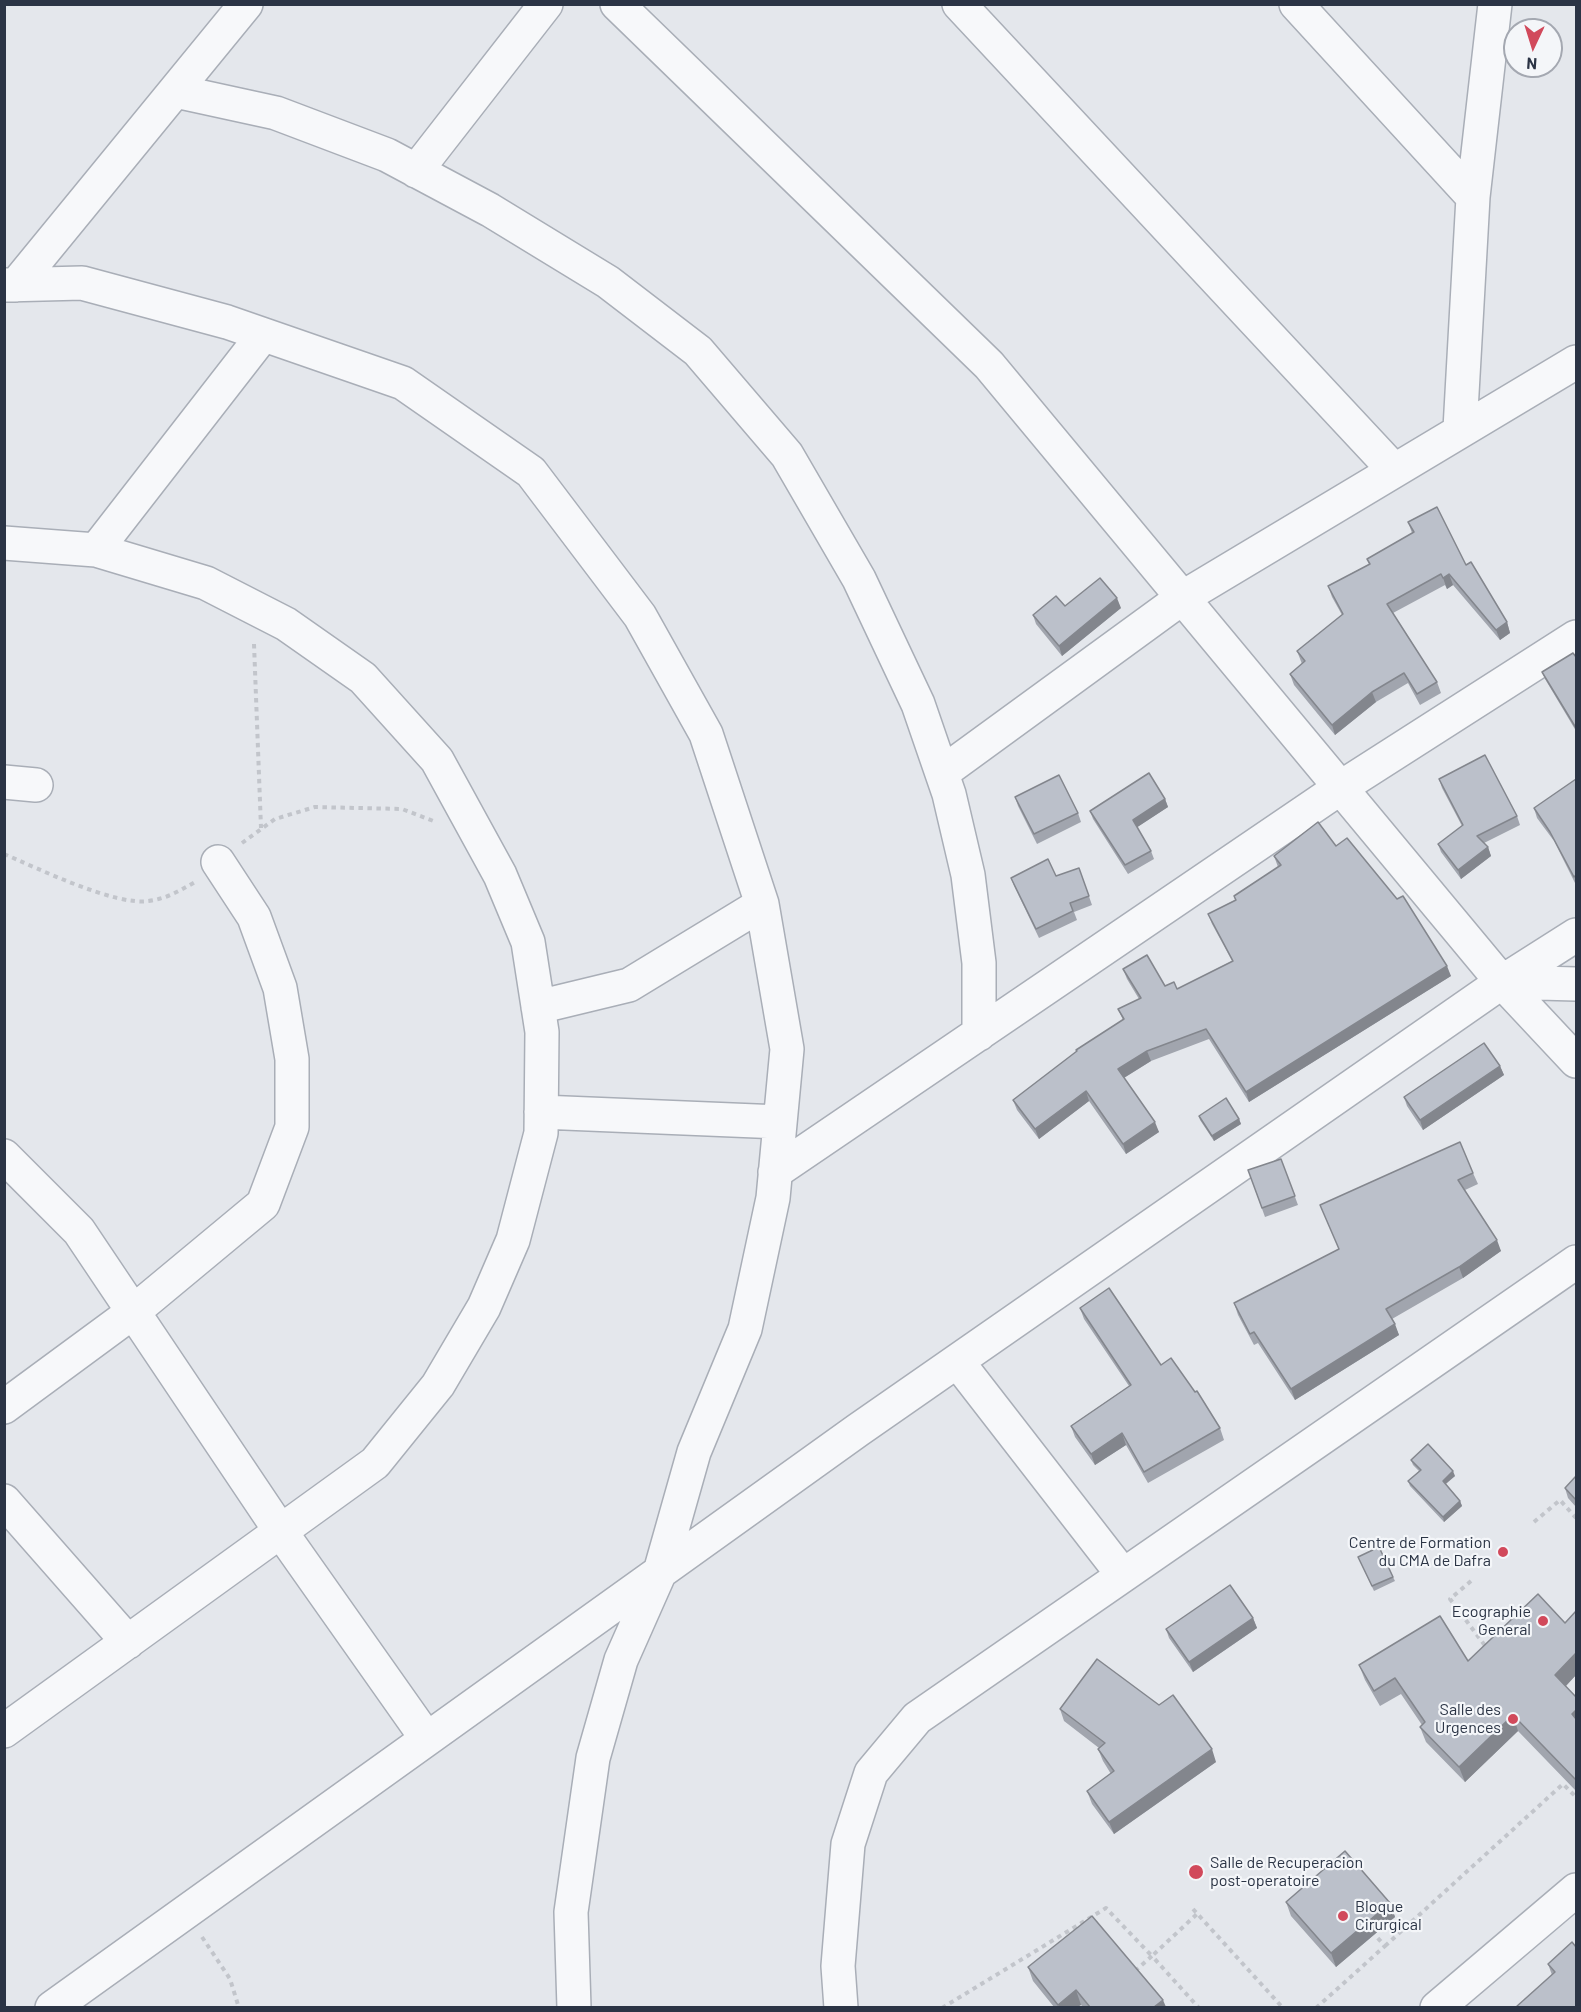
<!DOCTYPE html>
<html>
<head>
<meta charset="utf-8">
<style>
  body { margin:0 }
  #map { position:relative; width:1581px; height:2012px; overflow:hidden; background:#e4e7ec; font-family:Barlow,sans-serif }
  canvas { display:block }
  .frame { position:absolute; inset:0; border:6px solid #2b3445; pointer-events:none }
  .north { position:absolute; left:1503px; top:18px; width:60px; height:60px; box-sizing:border-box; background:#f4f6f9; border:2px solid #a4a8b1; border-radius:50%; rotate:184deg; font-size:16px; font-weight:700; line-height:24px; text-align:center; color:#2b3445 }
  .north::after { content:''; display:block; margin:auto; width:21px; height:27px; background:#d1495b; clip-path:polygon(50% 0,100% 100%,50% 72%,0 100%) }
</style>
</head>
<body>
<div id="map">
<canvas width="1581" height="2012"></canvas>
<div class="frame"></div>
<div class="north">N</div>
</div>
<script>
const ctx = document.querySelector('canvas').getContext('2d');
ctx.lineJoin = 'round';
function strokePath(path, color, width, dash) {
  ctx.strokeStyle = color;
  ctx.lineWidth = width;
  ctx.lineCap = dash ? 'butt' : 'round';
  ctx.setLineDash(dash || []);
  ctx.stroke(path);
}
function fillPath(path, color) {
  ctx.fillStyle = color;
  ctx.fill(path, 'evenodd');
}
function drawText(font, color, halo, rows, align = 'center') {
  ctx.font = font + ' Barlow,sans-serif';
  ctx.lineWidth = 4.5;
  ctx.setLineDash([]);
  ctx.textBaseline = 'middle';
  ctx.strokeStyle = halo;
  ctx.fillStyle = color;
  for (const [text, x, y, turn = 0] of rows) {
    ctx.save();
    ctx.translate(x, y);
    ctx.rotate((+turn || 0) * Math.PI / 180);
    ctx.textAlign = isNaN(turn) ? turn : align;
    if (halo) ctx.strokeText(text, 0, 0);
    ctx.fillText(text, 0, 0);
    ctx.restore();
  }
}
const minor = new Path2D(`
  M617 4 989 365 1502 982 1576 1061
  M959 4 1394 470
  M1296 4 1473 197
  M175 91 276 113 387 155 490 210 608 282 698 351 787 455 859 579 918 704 949 794 968 875 979 963V1034
  M416 171 546 4
  M4 285 82 283 227 322 403 383 531 472 640 616 706 734 762 904 787 1049 773 1198 745 1329 694 1452 660 1572 621 1660 593 1758 571 1912 574 2008
  M16 285 246 4
  M1460 429 1473 197 1495 4
  M4 543 96 550 206 583 286 624 363 678 437 760 500 875 528 942 542 1032 541 1133 513 1240 484 1307 438 1385 375 1463 4 1731
  M96 550 263 335
  M942 773 1182 598 1576 362
  M4 782 36 785
  M1502 982 1576 984
  M538 1007 629 985 762 904
  M541 1112 780 1122
  M4 1156 79 1231 281 1532 427 1739
  M775 1172 1340 788 1576 637
  M957 1361 1123 1575
  M4 1407 133 1312 263 1204 292 1127V1059L280 988 254 917 218 862
  M4 1501 128 1642
  M52 2008 858 1430 1502 982 1576 935
  M841 2008 838 1966 848 1844 871 1773 917 1718 1576 1262
  M1437 2008 1576 1890`);
strokePath(minor, '#a9aeb7', 36);
strokePath(new Path2D(`
  M254 644 261 828
  M242 843 275 819 315 807 402 809 436 822
  M4 854C37 868 115 906 148 901 166 899 179 891 195 882
  M1534 1522 1560 1500 1576 1518
  M1471 1581 1450 1599 1486 1647
  M1193 1909 1283 2008
  M202 1937 230 1979 239 2008
  M1385 1946 1563 1784 1576 1797
  M1135 1971 1152 1956 1199 2008
  M942 2008 1106 1908 1152 1956 1197 1914
  M1316 2008 1385 1946 1375 1935`), '#c2c5cb', 4, [4.5, 4.5]);
strokePath(minor, '#f7f8fa', 33);
fillPath(new Path2D(`
  M1408 522 1466 565 1507 622 1510 633 1500 640 1453 585 1447 589 1445 585 1393 613 1437 682 1441 693 1420 705 1408 683 1376 702 1335 735 1294 685 1290 674 1302 664 1297 651 1342 615 1332 597 1328 586 1369 564 1367 559 1412 533Z
  M1065 606 1121 608 1062 656 1036 624 1033 615Z
  M1576 657V731L1545 679 1542 672Z
  M1439 779 1517 816 1520 825 1484 843 1488 847 1491 856 1461 879 1441 852 1438 844 1462 826 1442 788Z
  M1576 779V885L1554 841 1537 818 1534 808Z
  M1015 797 1078 813 1081 822 1037 844 1018 806Z
  M1165 799 1168 807 1137 827 1151 851 1154 859 1128 874 1093 819 1090 811Z
  M1336 846 1451 976 1249 1102 1209 1039 1151 1061 1124 1078 1159 1132 1126 1154 1089 1101 1039 1139 1017 1110 1013 1100 1076 1052 1123 1020 1118 1009 1139 999 1127 979 1123 969 1165 986 1177 989 1232 961 1212 924 1208 914 1235 900 1234 896 1278 867 1274 856Z
  M1079 868 1092 905 1074 912 1077 920 1039 938 1014 886 1011 878 1056 876Z
  M1500 1066 1504 1075 1423 1130 1407 1106 1404 1097Z
  M1199 1116 1239 1119 1241 1124 1214 1141 1200 1120Z
  M1281 1159 1298 1205 1265 1217 1248 1170Z
  M1473 1173 1478 1184 1465 1190 1501 1251 1463 1278 1392 1319 1399 1335 1295 1400 1258 1343 1254 1345 1238 1315 1234 1303 1339 1249 1320 1205Z
  M1080 1308 1161 1365 1220 1428 1224 1440 1148 1483 1126 1445 1095 1465 1075 1437 1071 1426 1129 1386 1084 1319Z
  M1411 1460 1455 1476 1446 1484 1460 1501 1462 1506 1444 1522 1410 1486 1408 1481 1419 1471 1413 1465Z
  M1576 1476V1507L1568 1498 1565 1488Z
  M1358 1557 1393 1577 1395 1581 1374 1591Z
  M1576 1611V1675L1566 1686 1576 1697V1791L1518 1731 1465 1782 1426 1742 1420 1727 1422 1725 1401 1694 1380 1706 1365 1680 1359 1665 1468 1661 1565 1623Z
  M1253 1618 1257 1628 1193 1672 1169 1638 1166 1629Z
  M1060 1709 1216 1762 1114 1834 1092 1804 1087 1791 1111 1774 1103 1761 1098 1749 1099 1748 1064 1721Z
  M1286 1902 1390 1903 1395 1917 1336 1967 1291 1916Z
  M1576 1947 1552 1975 1548 1964Z
  M1028 1967 1166 2007H1083L1081 2005 1077 2007H1054L1033 1981Z`), '#a1a5ae');
fillPath(new Path2D(`
  M1449 574 1453 585 1447 589 1443 578Z
  M1117 598 1121 608 1062 656 1059 646Z
  M1507 622 1510 633 1500 640 1496 630Z
  M1372 692 1376 702 1335 735 1332 725Z
  M1165 799 1168 807 1136 828 1133 820Z
  M1488 847 1491 856 1461 879 1458 870Z
  M1447 966 1451 976 1249 1102 1246 1092Z
  M1147 1051 1151 1061 1122 1079 1118 1069Z
  M1500 1066 1504 1075 1423 1130 1420 1120Z
  M1086 1091 1089 1101 1039 1139 1035 1129Z
  M1239 1119 1241 1124 1214 1141 1212 1136Z
  M1155 1122 1159 1132 1126 1154 1123 1144Z
  M1497 1240 1501 1251 1463 1278 1459 1267Z
  M1395 1324 1399 1335 1295 1400 1291 1389Z
  M1122 1433 1126 1445 1095 1465 1091 1454Z
  M1453 1471 1455 1476 1444 1485 1443 1481Z
  M1460 1501 1462 1506 1444 1522 1443 1517Z
  M1253 1618 1257 1628 1193 1672 1189 1662Z
  M1576 1653V1675L1561 1691 1555 1675Z
  M1576 1710V1727L1572 1714Z
  M1513 1715 1518 1731 1465 1782 1459 1767Z
  M1212 1749 1216 1762 1114 1834 1109 1822Z
  M1390 1903 1395 1917 1336 1967 1331 1953Z
  M1076 1990 1081 2005 1077 2007H1060L1058 2005Z
  M1163 2000 1166 2007H1154Z`), '#83868d');
const building = new Path2D(`
  M1437 507 1466 565 1471 562 1507 622 1496 630 1449 574 1443 578 1441 574 1387 604 1437 682 1417 694 1404 673 1372 692 1332 725 1290 674 1305 661 1297 651 1343 614 1328 586 1370 564 1367 559 1414 532 1408 522Z
  M1100 578 1117 598 1059 646 1033 615 1056 596 1065 606Z
  M1573 653 1576 657V728L1542 672Z
  M1485 755 1517 816 1477 836 1488 847 1458 870 1438 844 1463 825 1439 779Z
  M1149 773 1165 799 1133 820 1151 851 1125 865 1090 811Z
  M1059 775 1078 813 1034 834 1015 797Z
  M1576 779V875L1574 877 1550 832 1534 808Z
  M1318 822 1336 846 1347 838 1397 899 1403 896 1447 966 1246 1092 1206 1029 1147 1051 1118 1069 1155 1122 1123 1144 1086 1091 1035 1129 1013 1100 1077 1051 1076 1050 1124 1019 1118 1009 1141 998 1123 969 1147 955 1165 986 1174 982 1177 989 1233 961 1208 914 1236 900 1234 896 1281 865 1274 856Z
  M1048 859 1056 876 1079 868 1089 896 1070 903 1073 911 1036 929 1011 878Z
  M1484 1043 1500 1066 1420 1120 1404 1097Z
  M1226 1098 1239 1119 1212 1136 1199 1116Z
  M1460 1142 1473 1173 1458 1180 1497 1240 1459 1267 1386 1309 1395 1324 1291 1389 1254 1332 1250 1334 1234 1303 1339 1249 1320 1205Z
  M1281 1159 1295 1196 1262 1208 1248 1170Z
  M1109 1288 1161 1365 1171 1358 1195 1392 1197 1391 1220 1428 1144 1472 1122 1433 1091 1454 1071 1426 1131 1385 1080 1308Z
  M1428 1444 1453 1471 1443 1481 1460 1501 1443 1517 1408 1481 1421 1470 1411 1460Z
  M1576 1476V1500L1565 1488Z
  M1379 1547 1393 1577 1372 1586 1358 1557Z
  M1230 1585 1253 1618 1189 1662 1166 1629Z
  M1538 1594 1565 1623 1576 1611V1653L1555 1675 1576 1697V1710L1572 1714 1576 1719V1780L1513 1715 1459 1767 1420 1727 1425 1722 1395 1678 1374 1691 1359 1665 1440 1616 1468 1661Z
  M1097 1659 1159 1705 1173 1695 1212 1749 1109 1822 1087 1791 1114 1771 1098 1749 1105 1743 1060 1709Z
  M1345 1851 1390 1903 1331 1953 1286 1902Z
  M1092 1916 1163 2000 1154 2007H1090L1076 1990 1058 2005 1028 1967Z
  M1572 1942 1576 1947V2007H1516L1555 1972 1548 1964Z`);
fillPath(building, '#bbc0ca');
strokePath(building, '#83868d', 1.5);
for (const [x, y, r, color] of [
  [1503,1552,6,"#d1495b"],
  [1543,1621,6,"#d1495b"],
  [1513,1719,6,"#d1495b"],
  [1196,1872,8,"#d1495b"],
  [1343,1916,6,"#d1495b"]
]) {
  const dot = new Path2D();
  dot.arc(x, y, r, 0, 2 * Math.PI);
  ctx.fillStyle = color;
  ctx.fill(dot);
  strokePath(dot, '#f4f6f9', 2);
}
drawText('16px', '#2b3445', '#f4f6f9', [
  ["Centre de Formation",1491,1543],
  ["du CMA de Dafra",1491,1561],
  ["Ecographie",1531,1612],
  ["General",1531,1630],
  ["Salle des",1501,1710],
  ["Urgences",1501,1728],
  ["Salle de Recuperacion",1210,1863,"left"],
  ["post-operatoire",1210,1881,"left"],
  ["Bloque",1355,1907,"left"],
  ["Cirurgical",1355,1925,"left"]
], 'right');
</script>
</body>
</html>
